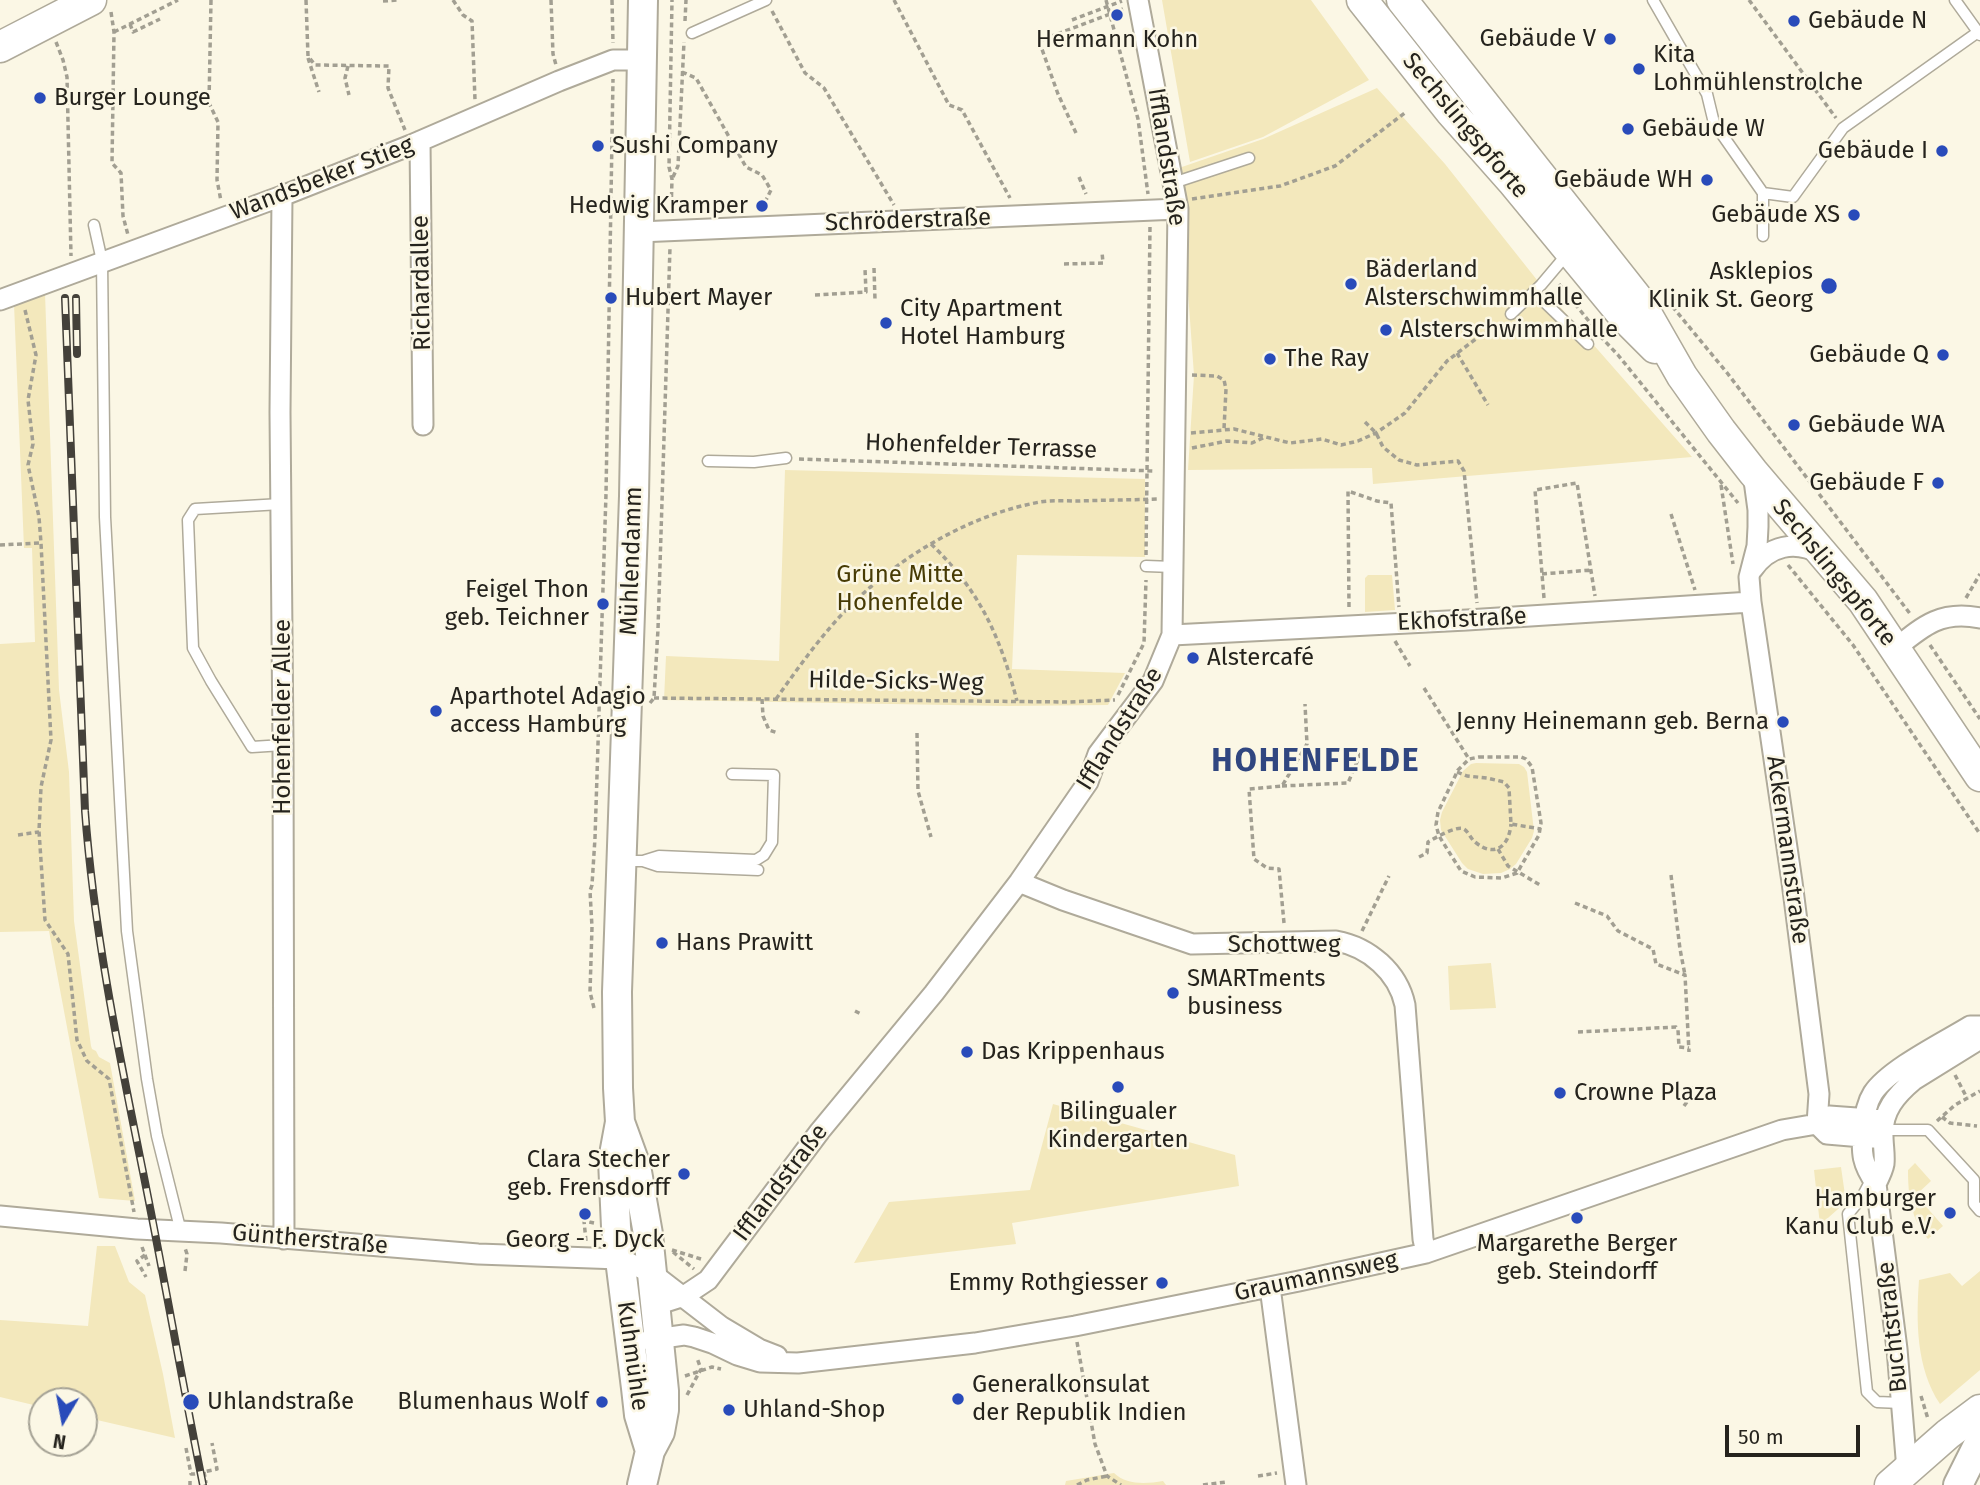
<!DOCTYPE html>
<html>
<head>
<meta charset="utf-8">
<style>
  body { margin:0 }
  #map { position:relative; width:1980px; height:1485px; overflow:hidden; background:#fbf7e5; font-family:"Fira Sans",sans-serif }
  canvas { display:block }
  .north { position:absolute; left:28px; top:1387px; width:70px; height:70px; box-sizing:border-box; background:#fbf7e5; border:2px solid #a5a295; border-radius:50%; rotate:190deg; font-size:19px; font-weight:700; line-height:28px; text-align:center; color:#25231d }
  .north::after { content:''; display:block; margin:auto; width:24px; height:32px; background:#294bba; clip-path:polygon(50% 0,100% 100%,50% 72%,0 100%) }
  .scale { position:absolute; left:1725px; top:1425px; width:135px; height:32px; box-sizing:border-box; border:4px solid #25231d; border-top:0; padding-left:9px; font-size:21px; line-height:24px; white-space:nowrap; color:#25231d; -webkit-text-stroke:5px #fbf7e5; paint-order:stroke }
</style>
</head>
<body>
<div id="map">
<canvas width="1980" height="1485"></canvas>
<div class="north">N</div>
<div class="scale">50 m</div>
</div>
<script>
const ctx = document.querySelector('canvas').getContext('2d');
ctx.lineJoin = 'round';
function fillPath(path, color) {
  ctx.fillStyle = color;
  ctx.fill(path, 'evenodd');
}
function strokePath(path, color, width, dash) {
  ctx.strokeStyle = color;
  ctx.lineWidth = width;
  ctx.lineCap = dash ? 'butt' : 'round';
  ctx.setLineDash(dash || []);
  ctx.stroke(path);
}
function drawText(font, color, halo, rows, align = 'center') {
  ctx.font = font + ' "Fira Sans",sans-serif';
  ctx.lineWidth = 5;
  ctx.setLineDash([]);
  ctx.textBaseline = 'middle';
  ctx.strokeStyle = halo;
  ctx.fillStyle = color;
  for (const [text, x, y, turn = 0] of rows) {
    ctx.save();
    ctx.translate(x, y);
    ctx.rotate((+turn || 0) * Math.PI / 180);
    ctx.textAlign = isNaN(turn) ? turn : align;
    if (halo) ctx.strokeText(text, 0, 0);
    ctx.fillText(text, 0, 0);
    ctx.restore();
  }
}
fillPath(new Path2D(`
  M1162 0H1311L1369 80 1263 137 1190 162Z
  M1377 88 1445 164 1541 285 1692 457 1373 484 1372 468 1188 470 1194 375 1179 168 1263 139Z
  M45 293 59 690 69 772 74 921 91 1046 92 1049 96 1051 99 1057 110 1063 135 1201 99 1198 49 931 0 932V644L35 642 32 548H24L14 304Z
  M785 470 1145 479V557L1017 555 1012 669 1125 673 1108 705 1006 706 664 700 666 656 779 661Z
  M1368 575H1392L1395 610 1365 612V578Z
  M1476 763 1519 764 1524 767 1527 772 1534 831 1532 838 1516 864 1510 869 1501 873 1483 874 1468 869 1462 863 1441 830 1440 820 1442 812 1463 771 1471 764Z
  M1491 963 1496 1008 1450 1010 1448 966Z
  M1053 1104 1235 1155 1239 1186 1012 1223 1016 1244 854 1263 889 1202 1030 1190Z
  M1915 1163 1931 1181 1916 1195 1943 1226 1928 1239C1911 1220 1908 1195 1908 1170Z
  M1841 1167 1846 1202 1820 1225 1814 1170Z
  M97 1246H115L129 1282 145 1295 163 1374 175 1438 84 1417V1401H42V1407L0 1397V1320L88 1326Z
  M1980 1271V1370L1940 1404C1916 1368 1916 1321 1919 1280L1950 1273 1962 1286Z
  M1114 1473C1126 1485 1146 1484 1163 1481L1166 1485H1065L1066 1481Z`), '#f3e8bc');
const service = new Path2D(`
  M1653 0 1707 94 1714 123 1763 193 1793 197 1843 128 1978 32 1980 35
  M1955 0 1978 32
  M692 33 766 0
  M1173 183 1249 158
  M1763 193V236
  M94 225 102 261 105 517 127 931 147 1079 157 1136 181 1232
  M1534 292 1588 344
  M1511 314 1541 285 1568 253
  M708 461 754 462 786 458
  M281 504 195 509 188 520 193 648 211 681 252 747 283 745
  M1146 566 1173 567
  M623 861H643L658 866 758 870
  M643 861 659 856 756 860 764 855 772 842 774 775 732 774
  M1883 1130H1928L1974 1180V1204L1980 1211
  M1872 1178 1862 1197 1848 1214 1867 1392 1877 1402 1901 1403`);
const minor = new Path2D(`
  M420 141 423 425
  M282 196 280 412 283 745 284 1239
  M639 232 1178 209
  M0 300 282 196 411 145 559 81 613 60H642
  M1753 473 1758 510V527L1757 546 1749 577 1751 602 1792 882 1819 1094 1817 1124
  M1752 570C1769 545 1795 540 1821 554
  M1172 635 1467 620 1751 602
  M1895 649C1923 626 1941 610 1980 618
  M1019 882 1063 900 1192 944 1336 941C1369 947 1398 972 1405 1005L1423 1239 1426 1253
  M1817 1124 1827 1134 1874 1138
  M1876 1184C1879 1178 1883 1170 1884 1164 1885 1155 1883 1145 1883 1136 1882 1111 1896 1095 1914 1080L1980 1039
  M0 1216 137 1229 221 1233 478 1254 620 1259 652 1273 722 1327 759 1349 777 1356
  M1270 1287 1296 1485
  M656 1305 684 1296 708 1280 820 1131 934 993 1019 882 1088 782 1098 754 1153 681 1172 635 1178 209 1138 0
  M649 1340 684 1335 694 1337 712 1343 737 1355 760 1362 798 1363 975 1343 1075 1326 1299 1281 1426 1253 1782 1130 1817 1124 1829 1116 1884 1120
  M1907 1470 1897 1349 1876 1184C1862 1164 1861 1154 1863 1129 1865 1116 1866 1104 1873 1093 1889 1069 1944 1042 1970 1026H1980`);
const secondary = new Path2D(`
  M643 0 634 496 617 992 618 1088 620 1122 613 1160 616 1227 636 1388 639 1415 650 1451
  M620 1122 636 1166 648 1234 664 1391V1410L660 1432 650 1451 642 1485
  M1958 1485 1980 1441`);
const primary = new Path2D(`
  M1362 0 1450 111 1512 181 1625 318 1655 348
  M1402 0 1638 299 1682 376 1721 431 1753 472 1863 601 1980 776
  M0 47 91 0
  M1890 1485 1948 1434 1980 1410`);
strokePath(service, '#afaa9a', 13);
strokePath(minor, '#afaa9a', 23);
strokePath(secondary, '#afaa9a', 32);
strokePath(primary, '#afaa9a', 33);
strokePath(new Path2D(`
  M211 0 209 103 218 122 217 180 221 201
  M306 0 308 56 315 65 389 66 388 88 405 130
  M453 0 463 15 472 21 475 100
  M551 0 553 54 556 65
  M612 0 613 43
  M894 0 949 105 962 110 1010 198
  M1106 0 1138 119 1148 194
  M1749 0 1836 118
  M383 1 397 0
  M772 11 805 73 824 88 894 205
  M111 12 114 32 112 163 121 173 123 216 128 235
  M1072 20 1122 1
  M685 21 686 0
  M130 24 133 32 160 19
  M114 32 178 0
  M56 42 63 60 67 77 71 256
  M308 58 319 92
  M348 66 345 78 349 95
  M682 72 696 78 746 167 762 175 771 190 764 204V208
  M1076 133 1058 94 1039 41 1123 9
  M673 177 678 166 684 42
  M1079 177 1086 194
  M1192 199 1280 186 1335 166 1406 112
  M671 214 672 179 669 167 672 0
  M1064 264 1103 263 1102 252
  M874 268 875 300
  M1559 284 1596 330
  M815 295 866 292 865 269
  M1667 300 1728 374 1911 615
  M25 310 36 355 28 400 33 444 28 465 39 517 41 543 51 740 41 787 39 831 45 920 68 954 77 1040 87 1061 109 1079 134 1212
  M1600 336 1618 355 1738 503
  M1457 353 1488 405
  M1192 375 1217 376 1224 380 1226 389 1224 429
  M1365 422 1376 433 1383 447 1399 460 1417 465 1458 461 1464 471 1477 603
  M1191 433 1234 429 1290 443 1322 439 1341 445 1358 441 1376 433 1405 413 1447 361 1477 338 1502 323
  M1192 448 1227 441 1252 443 1265 437
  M799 459 1155 471
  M1721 485 1733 564
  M1671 514 1695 590
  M931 544C980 591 1000 636 1017 701
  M0 545 41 543
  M1146 555 1150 226
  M1788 565 1853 645 1980 834
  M1542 574 1591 570
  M1544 598 1535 490 1577 483 1595 596
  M1966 598 1980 574
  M1349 607 1348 491 1377 501 1391 503 1399 607
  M1395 641 1410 666
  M1930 645 1980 719
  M1424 688 1469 759
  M1118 695 1144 643 1146 580
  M654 698 1069 702 1115 700
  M762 699 763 716 769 730 778 733
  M776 699C798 668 820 637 846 610 897 558 968 515 1040 502 1052 500 1066 501 1078 501 1105 500 1131 500 1158 499
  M650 703 654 698 658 629 670 247
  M917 733 918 791 931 837
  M1479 757H1521L1526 759 1532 767 1541 823 1539 835 1517 873 1502 878 1475 877 1461 871 1439 836 1436 825 1438 812 1458 770 1469 759Z
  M1457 772 1467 776 1487 778 1504 782 1509 788 1511 824 1541 829
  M1282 786 1348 783 1362 750
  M18 835 39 832
  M1498 849 1508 866 1540 885
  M1419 857 1427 853 1428 842C1435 838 1457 825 1464 829 1468 831 1471 839 1475 842 1494 858 1509 847 1511 824
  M1671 875 1680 949 1685 975
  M1575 903 1607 916 1618 931 1653 949 1656 964 1685 975 1689 1052
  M1284 923 1279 869 1267 868 1254 859 1249 789 1282 786 1307 744 1305 704
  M1362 931 1389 876
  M594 1008 590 992 592 927 590 891 592 885 595 838 606 494 613 79
  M855 1011 861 1014
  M1578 1032 1676 1027 1678 1030 1679 1047 1689 1048
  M1955 1075 1967 1098
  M1684 1106 1691 1096V1085
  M1942 1117 1950 1123 1977 1126
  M1937 1121 1955 1105 1980 1091
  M586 1241 584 1221 594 1223
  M142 1247 149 1266
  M672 1250 701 1259
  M673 1252 694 1269
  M145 1255 137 1261 146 1277
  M185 1271 187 1254 185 1248
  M1077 1342 1095 1444 1107 1476 1121 1485
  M685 1376 712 1367 721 1369
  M687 1395 701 1369 697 1358
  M1921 1396 1928 1419
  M186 1448 191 1474H194L217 1469 212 1443
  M204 1472 206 1483
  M1258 1476 1277 1473
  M190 1485V1481
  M1077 1485 1087 1480 1107 1476
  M1203 1485 1226 1482`), '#a29f92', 3.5, [5, 3.5]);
strokePath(service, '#fff', 10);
strokePath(minor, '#fff', 19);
strokePath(secondary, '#fff', 28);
strokePath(primary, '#fff', 30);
const rail = new Path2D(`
  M65 298 85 811C94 933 119 1053 143 1172 164 1276 182 1381 203 1485
  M76 298 77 354`);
strokePath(rail, '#44413a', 8);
strokePath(rail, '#fbf7e5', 5, [16]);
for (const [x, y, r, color] of [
  [1117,15,7,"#294bba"],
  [1794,21,7,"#294bba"],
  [1610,39,7,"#294bba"],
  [1639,69,7,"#294bba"],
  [40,98,7,"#294bba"],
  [1628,129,7,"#294bba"],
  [598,146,7,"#294bba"],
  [1942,151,7,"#294bba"],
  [1707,180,7,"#294bba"],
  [762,206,7,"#294bba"],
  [1854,215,7,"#294bba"],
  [1351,284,7,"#294bba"],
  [1829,286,9,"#294bba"],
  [611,298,7,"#294bba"],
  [886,323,7,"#294bba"],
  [1386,330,7,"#294bba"],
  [1943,355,7,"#294bba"],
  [1270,359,7,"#294bba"],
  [1794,425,7,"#294bba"],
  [1938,483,7,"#294bba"],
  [603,604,7,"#294bba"],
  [1193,658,7,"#294bba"],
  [436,711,7,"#294bba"],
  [1783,722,7,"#294bba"],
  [662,943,7,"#294bba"],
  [1173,993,7,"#294bba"],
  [967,1052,7,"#294bba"],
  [1118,1087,7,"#294bba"],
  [1560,1093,7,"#294bba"],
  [684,1174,7,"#294bba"],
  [1950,1213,7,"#294bba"],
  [585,1214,7,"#294bba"],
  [1577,1218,7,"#294bba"],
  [1162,1283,7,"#294bba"],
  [958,1399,7,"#294bba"],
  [191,1402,9,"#294bba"],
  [602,1402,7,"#294bba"],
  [729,1410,7,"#294bba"]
]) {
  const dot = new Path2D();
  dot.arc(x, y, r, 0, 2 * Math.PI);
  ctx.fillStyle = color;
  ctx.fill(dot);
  strokePath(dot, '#fbf7e5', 2.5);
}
drawText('24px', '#25231d', '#fbf7e5', [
  ["Gebäude N",1808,21],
  ["Gebäude V",1596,39,"right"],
  ["Hermann Kohn",1117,40,"center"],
  ["Kita",1653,55],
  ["Lohmühlenstrolche",1653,83],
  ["Burger Lounge",54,98],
  ["Gebäude W",1642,129],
  ["Sushi Company",612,146],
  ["Gebäude I",1928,151,"right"],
  ["Gebäude WH",1693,180,"right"],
  ["Hedwig Kramper",748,206,"right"],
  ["Gebäude XS",1840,215,"right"],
  ["Bäderland",1365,270],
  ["Alsterschwimmhalle",1365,298],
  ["Asklepios",1813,272,"right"],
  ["Klinik St. Georg",1813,300,"right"],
  ["Hubert Mayer",625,298],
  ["City Apartment",900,309],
  ["Hotel Hamburg",900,337],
  ["Alsterschwimmhalle",1400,330],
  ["Gebäude Q",1929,355,"right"],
  ["The Ray",1284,359],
  ["Gebäude WA",1808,425],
  ["Gebäude F",1924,483,"right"],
  ["Feigel Thon",589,590,"right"],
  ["geb. Teichner",589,618,"right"],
  ["Alstercafé",1207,658],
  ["Aparthotel Adagio",450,697],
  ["access Hamburg",450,725],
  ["Jenny Heinemann geb. Berna",1769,722,"right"],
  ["Hans Prawitt",676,943],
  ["SMARTments",1187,979],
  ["business",1187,1007],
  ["Das Krippenhaus",981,1052],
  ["Crowne Plaza",1574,1093],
  ["Bilingualer",1118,1112,"center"],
  ["Kindergarten",1118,1140,"center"],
  ["Clara Stecher",670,1160,"right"],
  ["geb. Frensdorff",670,1188,"right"],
  ["Hamburger",1936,1199,"right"],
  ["Kanu Club e.V.",1936,1227,"right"],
  ["Georg - F. Dyck",585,1240,"center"],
  ["Margarethe Berger",1577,1244,"center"],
  ["geb. Steindorff",1577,1272,"center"],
  ["Emmy Rothgiesser",1148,1283,"right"],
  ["Generalkonsulat",972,1385],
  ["der Republik Indien",972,1413],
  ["Uhlandstraße",207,1402],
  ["Blumenhaus Wolf",588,1402,"right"],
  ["Uhland-Shop",743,1410]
], 'left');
drawText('24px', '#25231d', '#fbf7e5', [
  ["Sechslingspforte",1465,126,50],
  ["Ifflandstraße",1166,157,81],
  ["Wandsbeker Stieg",322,179,-21],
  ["Schröderstraße",908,221,-2],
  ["Richardallee",422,283,-91],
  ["Hohenfelder Terrasse",981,447,2],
  ["Mühlendamm",632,561,-88],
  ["Sechslingspforte",1834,573,51],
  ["Ekhofstraße",1462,620,-3],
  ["Hilde-Sicks-Weg",896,682,1],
  ["Hohenfelder Allee",283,717,-90],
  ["Ifflandstraße",1120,729,-58],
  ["Ackermannstraße",1787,850,82],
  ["Schottweg",1284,945],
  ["Ifflandstraße",781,1183,-53],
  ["Güntherstraße",310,1240,5],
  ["Graumannsweg",1316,1277,-12],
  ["Buchtstraße",1893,1327,-96],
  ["Kuhmühle",632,1356,82]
]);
drawText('24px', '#473b04', '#fbf7e5', [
  ["Grüne Mitte",900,575],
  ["Hohenfelde",900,603]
]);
ctx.letterSpacing = '2px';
drawText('bold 32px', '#304680', '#fbf7e5', [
  ["HOHENFELDE",1316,762]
]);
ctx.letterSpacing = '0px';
</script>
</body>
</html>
